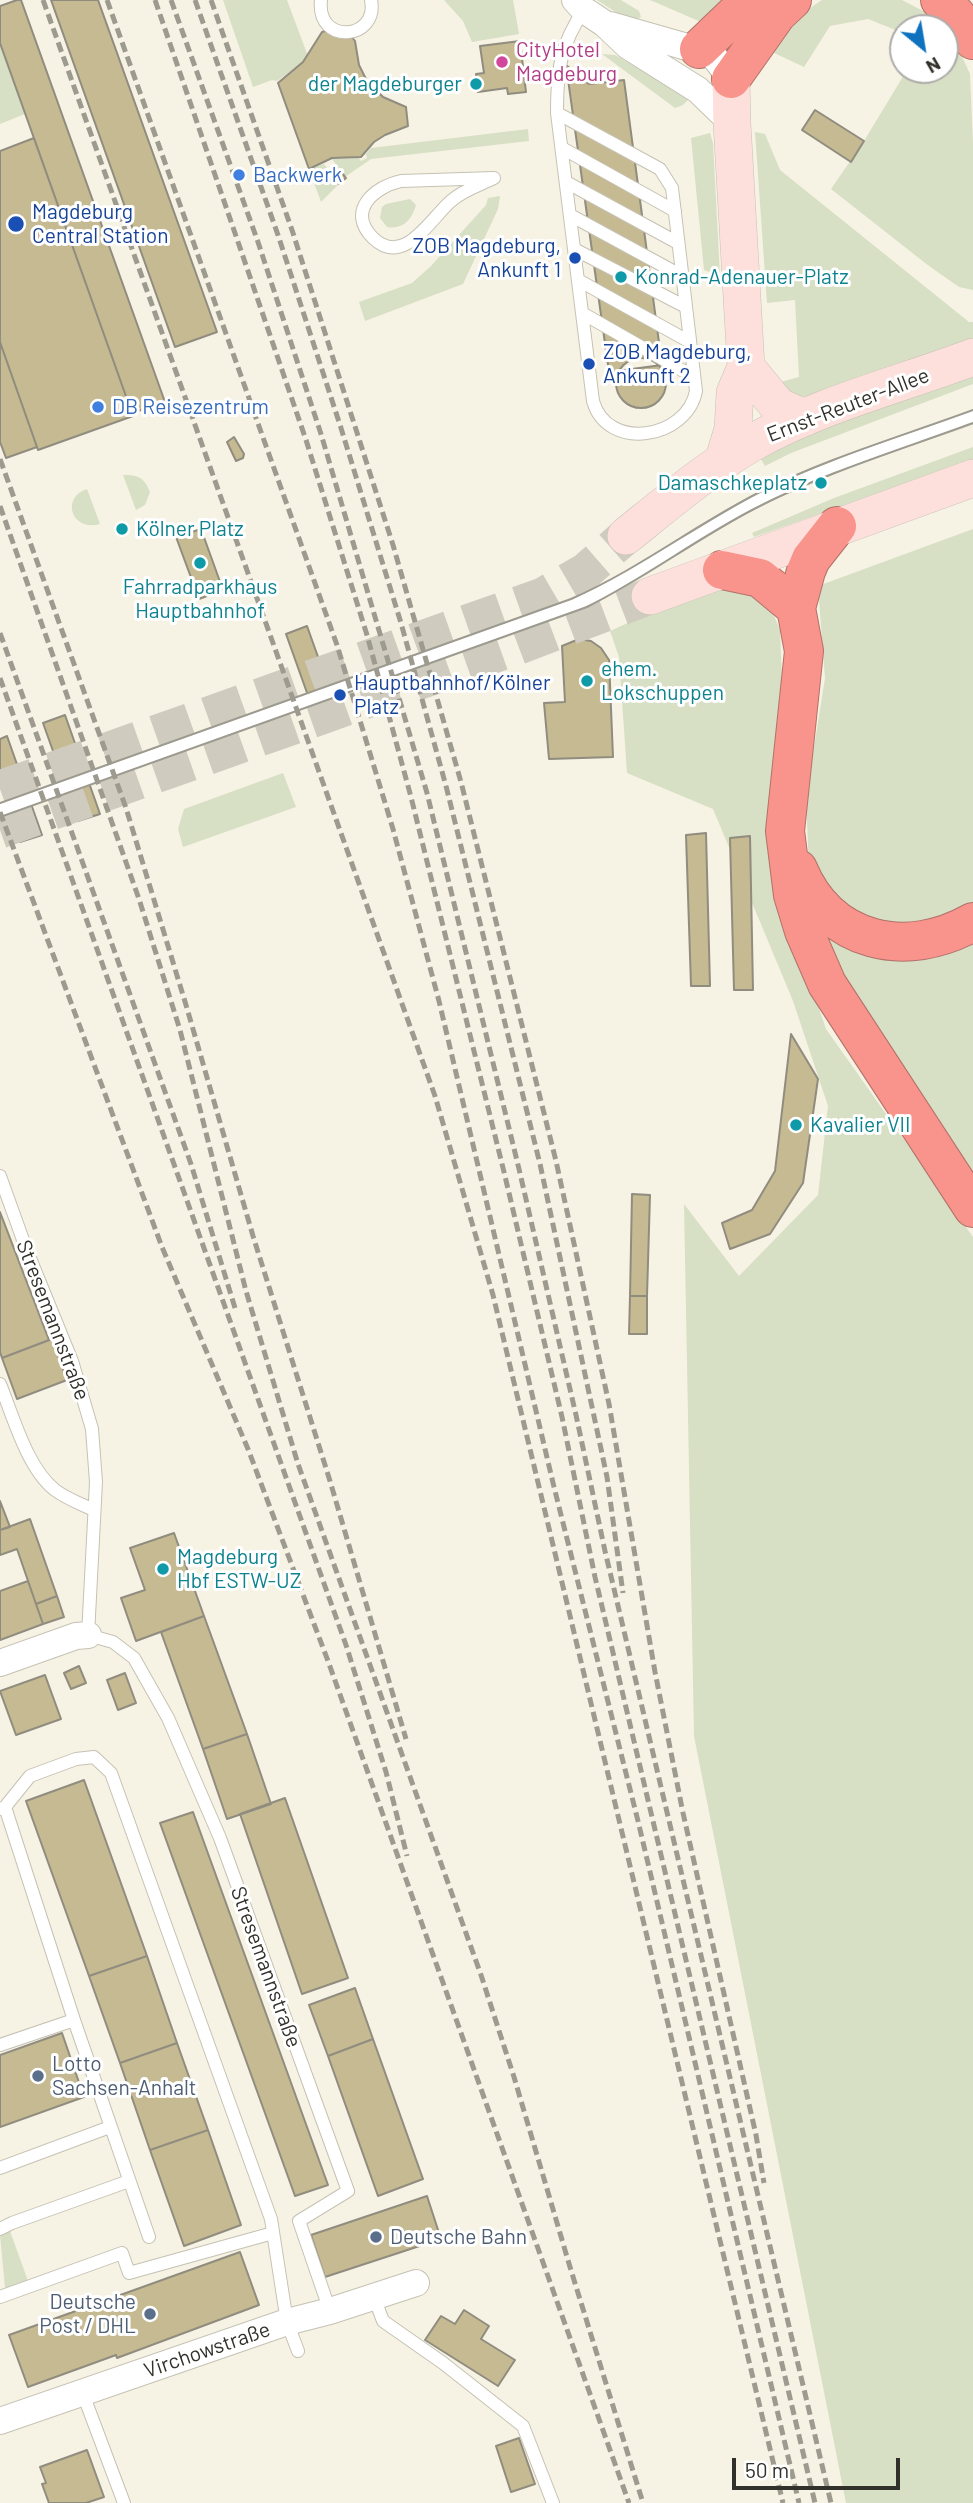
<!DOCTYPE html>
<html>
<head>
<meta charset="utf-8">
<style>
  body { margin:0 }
  #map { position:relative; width:973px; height:2503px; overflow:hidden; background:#f7f3e4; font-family:Barlow,sans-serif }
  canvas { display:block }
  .north { position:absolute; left:889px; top:14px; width:70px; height:70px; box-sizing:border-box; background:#fff; border:2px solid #adacaa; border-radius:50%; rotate:150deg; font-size:19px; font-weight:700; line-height:28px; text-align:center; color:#31302a }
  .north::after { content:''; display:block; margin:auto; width:24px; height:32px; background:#0f72be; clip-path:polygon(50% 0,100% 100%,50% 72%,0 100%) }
  .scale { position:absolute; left:732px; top:2458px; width:168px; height:32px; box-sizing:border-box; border:4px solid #31302a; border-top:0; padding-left:9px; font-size:21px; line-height:24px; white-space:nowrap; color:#31302a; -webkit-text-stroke:5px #fff; paint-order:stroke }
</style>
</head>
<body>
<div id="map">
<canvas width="973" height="2503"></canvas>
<div class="north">N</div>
<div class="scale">50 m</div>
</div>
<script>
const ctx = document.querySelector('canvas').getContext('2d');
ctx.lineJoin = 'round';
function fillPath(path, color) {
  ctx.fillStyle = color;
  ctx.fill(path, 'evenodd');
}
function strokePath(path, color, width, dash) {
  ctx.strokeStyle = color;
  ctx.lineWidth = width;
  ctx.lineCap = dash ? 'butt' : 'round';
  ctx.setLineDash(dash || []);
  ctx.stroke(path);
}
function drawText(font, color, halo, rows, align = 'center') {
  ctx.font = font + ' Barlow,sans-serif';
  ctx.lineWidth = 6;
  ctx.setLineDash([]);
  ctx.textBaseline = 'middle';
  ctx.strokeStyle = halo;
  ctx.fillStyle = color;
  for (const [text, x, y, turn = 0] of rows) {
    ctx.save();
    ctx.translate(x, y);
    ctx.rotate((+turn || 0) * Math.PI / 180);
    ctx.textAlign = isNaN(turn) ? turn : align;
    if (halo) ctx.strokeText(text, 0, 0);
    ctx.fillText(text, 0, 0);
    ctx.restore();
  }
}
fillPath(new Path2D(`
  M223 0H287L309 59 277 81 272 80 253 87Z
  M444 0H513L519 34 472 42 463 21Z
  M597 0H621L639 11 641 17 631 22Z
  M650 0H733L708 25Z
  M822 0H902L929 14 942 28H903V33L868 19 830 26 804 67 770 51 791 21Z
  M945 31 954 39 970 74 973 144V290L959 287 929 266 831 189 864 141 907 70H945Z
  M0 43 25 114 0 124Z
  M602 54 615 55 690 98 683 105 675 108Z
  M528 129 529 141 371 159 345 177 332 159 359 158 361 161 367 158 366 154 371 148Z
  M755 132 765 134 780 170 969 322H973V340L818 396 795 397 777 383 799 377 795 300 767 303Z
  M710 133 713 143 720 276 704 270 691 138Z
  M324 164 339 184 321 202 309 169Z
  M500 196 498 209 463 284 365 321 359 302 412 283 431 266 486 205 488 198Z
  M410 199 416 205C412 220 402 230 387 227L380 218 382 207 386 204Z
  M973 372V384L791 453 765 466 760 458 841 420Z
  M973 447V460L754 537 752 533 834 498Z
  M123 475C138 475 144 477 150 492L145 505 136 510Z
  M87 489 100 524C72 532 60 498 87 489Z
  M973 529V903L949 916 913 926 849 915 809 868 806 798 825 678 818 586Z
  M720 589C755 592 767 594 780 630L792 929 826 1029 973 1237V2503H846L694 1736 684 1204 739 1276 818 1195 828 1106 793 1001 713 809 627 773 619 657 610 631 652 612Z
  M283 773 296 807 183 847 178 829 184 809Z
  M831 929 973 934V1172L857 1005 820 937Z
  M10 2231 28 2281 5 2288 0 2235Z`), '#d7dfc4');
const building = new Path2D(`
  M17 0H21L165 402 132 413 0 43V6Z
  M51 0H98L217 332 175 347Z
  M329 30 351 36 355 41 359 65 366 79 383 97 406 107 408 126 385 135 374 142 361 157 332 158 309 169 278 83 303 62 322 32Z
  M520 41 526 92 508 94 507 88 478 92 476 74 484 73 480 46Z
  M566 65 589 84 624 80 662 365 609 372Z
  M815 110 864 141 851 162 802 130Z
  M34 138 133 416 38 450 0 342V151Z
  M339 169 346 178 339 184 332 175Z
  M0 342 37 447 6 458 0 442Z
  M616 383a25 25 0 1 1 50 0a25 25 0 1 1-50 0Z
  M234 437 244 454 243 458 236 461 227 442Z
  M201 529 223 590 199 599 176 537Z
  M307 626 342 724 321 732 286 634Z
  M579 639 591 641 601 648 609 660 613 757 549 759 544 703 565 702 562 646Z
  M65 715 100 814 78 821 43 723Z
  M7 736 42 835 20 842 0 784V739Z
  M706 833 710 986H691L686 835Z
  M750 836 753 990H734L730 838Z
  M791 1034 818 1079 803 1183 770 1234 730 1249 722 1223 752 1210 775 1171Z
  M632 1194 650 1195 647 1296H630Z
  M0 1212 49 1340 2 1358 0 1352Z
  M630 1296H647V1334H629Z
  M52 1339 67 1380 17 1399 2 1358Z
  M0 1501 10 1527 0 1530Z
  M30 1519 57 1596 36 1604 17 1549 0 1555V1530Z
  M174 1533 204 1616 136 1641 121 1598 145 1590 130 1548Z
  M28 1581 43 1624 0 1640V1591Z
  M57 1596 64 1617 43 1624 36 1604Z
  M204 1616 247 1734 203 1749 161 1632Z
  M79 1666 86 1683 71 1689 64 1673Z
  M125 1673 136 1703 118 1710 107 1680Z
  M45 1675 61 1719 16 1735 0 1691Z
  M247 1734 271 1804 227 1819 203 1749Z
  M84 1780 147 1956 89 1976 26 1801Z
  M285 1798 348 1978 302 1994 240 1814Z
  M193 1812 328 2185 295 2196 160 1823Z
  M147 1956 177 2043 120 2063 89 1976Z
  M355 1988 373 2039 328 2056 309 2005Z
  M62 2033 84 2097 0 2127V2055Z
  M373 2039 423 2179 378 2196 328 2056Z
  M177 2043 208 2130 150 2150 120 2063Z
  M208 2130 241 2225 184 2246 150 2150Z
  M427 2196 441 2239 325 2277 311 2235Z
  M240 2252 259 2305 117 2358 116 2355 28 2387 9 2335Z
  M464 2310 489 2326 481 2339 515 2360 498 2386 425 2340 441 2316 455 2324Z
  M519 2438 535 2484 511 2492 496 2446Z
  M87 2450 104 2497 86 2503H49L42 2484 46 2483 40 2467Z`);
fillPath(building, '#c5ba91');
strokePath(building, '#908c7f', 2);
strokePath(new Path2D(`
  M0 789 543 596 586 571 626 536
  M0 830 516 647 650 596`), '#cfccbf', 37, [37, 18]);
const lane = new Path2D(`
  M321 0C316 46 379 40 371 0
  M557 113 660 169 672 188 696 391C687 439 607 452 593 401L557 113C557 71 560 45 584 10
  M562 148 675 211
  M494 178C480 185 463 190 451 201 431 218 404 268 373 238 346 211 374 187 401 181Z
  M566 182 678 243
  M570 215 682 276
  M574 249 686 307
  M578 280 690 342
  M582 313 694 377
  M0 810 574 605C641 576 698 529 764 497 831 465 903 442 973 417
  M0 1176 27 1251 72 1361 92 1429 96 1482 88 1635 113 1642 134 1658 168 1718 220 1838 348 2191 299 2221 330 2311
  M0 1384C13 1416 27 1468 55 1490 67 1499 81 1504 94 1510
  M5 1807 30 1776 76 1759 94 1757 111 1773 271 2219 287 2322 298 2351
  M0 1809 5 1807 74 2020 149 2237
  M0 2045 74 2020
  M0 2168 110 2127
  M0 2229 12 2223 129 2181
  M0 2297 122 2253 129 2273 273 2233
  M374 2297 383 2321 443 2363 523 2426 553 2503
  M83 2394 124 2503`);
const street = new Path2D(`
  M575 0 584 10 605 24 628 46 698 90 732 123
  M610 25 708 53 716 59 731 79
  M0 1663 76 1636 88 1635
  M0 2421 287 2322 330 2311 416 2283`);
const secondary = new Path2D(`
  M746 367 778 406 804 418
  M723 462 733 429 735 393 746 367 732 123 731 79
  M626 536C666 504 706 470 750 444 820 404 899 385 973 357
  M650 596 973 478`);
const highway = new Path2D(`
  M940 0 956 15 973 40
  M699 49 750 0
  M731 79 777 14 792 0
  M837 526 811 559 806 571 796 608 804 651 785 831 793 895 804 931 827 984 973 1208
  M722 570 760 578 796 608
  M798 869C829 943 906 960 973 922`);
strokePath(lane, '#c5c2b3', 14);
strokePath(street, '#c5c2b3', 28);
strokePath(secondary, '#c5c2b3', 38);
strokePath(highway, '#b27169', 40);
strokePath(lane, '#fff', 12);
strokePath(street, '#fff', 26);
strokePath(secondary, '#fddfdc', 37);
strokePath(highway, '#f8948b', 38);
strokePath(new Path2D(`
  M0 803 571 599C637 570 694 526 758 493 824 459 903 436 973 410
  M0 817 587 607C645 578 696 539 754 509 823 473 900 450 973 423`), '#9d9a8f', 2);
strokePath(new Path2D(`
  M43 0 435 1096 493 1295 783 2503
  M107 0 337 645 393 829 439 1001 554 1487 638 1821 799 2503
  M155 0 306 440 367 635 411 797 504 1172 562 1417 595 1577 815 2503
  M171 0 258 242 321 434 427 793 519 1169 576 1415 605 1551 831 2503
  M195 0 278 235 341 428 401 623 446 786 540 1164 607 1477 623 1593
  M211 0 292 230 393 545 461 782 556 1161 609 1404 655 1672 683 1813 756 2135 764 2183
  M0 459 126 808 186 1005 253 1236 330 1481 406 1739
  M0 506 139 899 180 1030 246 1291 298 1464 481 1975 514 2077 570 2267 643 2503
  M0 633 191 1164 235 1308
  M0 678 346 1645 386 1772 407 1856
  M0 812 162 1247 248 1449 328 1661 629 2503`), '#9d9a8f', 5, [10, 5]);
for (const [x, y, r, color] of [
  [502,62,7,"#d1479c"],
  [476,84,7,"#0f9aa8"],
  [239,175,7,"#3f7fe0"],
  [16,224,9,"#1a4fb4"],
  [575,258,7,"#1a4fb4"],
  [621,277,7,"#0f9aa8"],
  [589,364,7,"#1a4fb4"],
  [98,407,7,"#3f7fe0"],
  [821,483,7,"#0f9aa8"],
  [122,529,7,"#0f9aa8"],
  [200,563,7,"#0f9aa8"],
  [587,681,7,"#0f9aa8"],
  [340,695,7,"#1a4fb4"],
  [796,1125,7,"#0f9aa8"],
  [163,1569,7,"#0f9aa8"],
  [38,2076,7,"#5c6f8a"],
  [376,2237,7,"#5c6f8a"],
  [150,2314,7,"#5c6f8a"]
]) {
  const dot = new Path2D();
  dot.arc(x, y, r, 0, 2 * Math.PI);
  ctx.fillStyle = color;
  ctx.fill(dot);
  strokePath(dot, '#fff', 2.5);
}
drawText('21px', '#b23c85', '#fff', [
  ["CityHotel",516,50],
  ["Magdeburg",516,74]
], 'left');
drawText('21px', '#0d838f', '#fff', [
  ["der Magdeburger",462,84,"right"],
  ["Konrad-Adenauer-Platz",635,277],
  ["Damaschkeplatz",807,483,"right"],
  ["Kölner Platz",136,529],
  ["Fahrradparkhaus",200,587,"center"],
  ["Hauptbahnhof",200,611,"center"],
  ["ehem.",601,669],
  ["Lokschuppen",601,693],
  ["Kavalier VII",810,1125],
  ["Magdeburg",177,1557],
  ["Hbf ESTW-UZ",177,1581]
], 'left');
drawText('21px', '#366cbe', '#fff', [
  ["Backwerk",253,175],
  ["DB Reisezentrum",112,407]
], 'left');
drawText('21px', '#164399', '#fff', [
  ["Magdeburg",32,212],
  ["Central Station",32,236],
  ["ZOB Magdeburg,",561,246,"right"],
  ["Ankunft 1",561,270,"right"],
  ["ZOB Magdeburg,",603,352],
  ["Ankunft 2",603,376],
  ["Hauptbahnhof/Kölner",354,683],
  ["Platz",354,707]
], 'left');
drawText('21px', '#31302a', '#fff', [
  ["Ernst-Reuter-Allee",848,405,-21],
  ["Stresemannstraße",53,1320,69],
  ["Stresemannstraße",266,1967,70],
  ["Virchowstraße",207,2350,-19]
]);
drawText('21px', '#4e5e75', '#fff', [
  ["Lotto",52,2064],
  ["Sachsen-Anhalt",52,2088],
  ["Deutsche Bahn",390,2237],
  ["Deutsche",136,2302,"right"],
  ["Post / DHL",136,2326,"right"]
], 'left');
</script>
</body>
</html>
